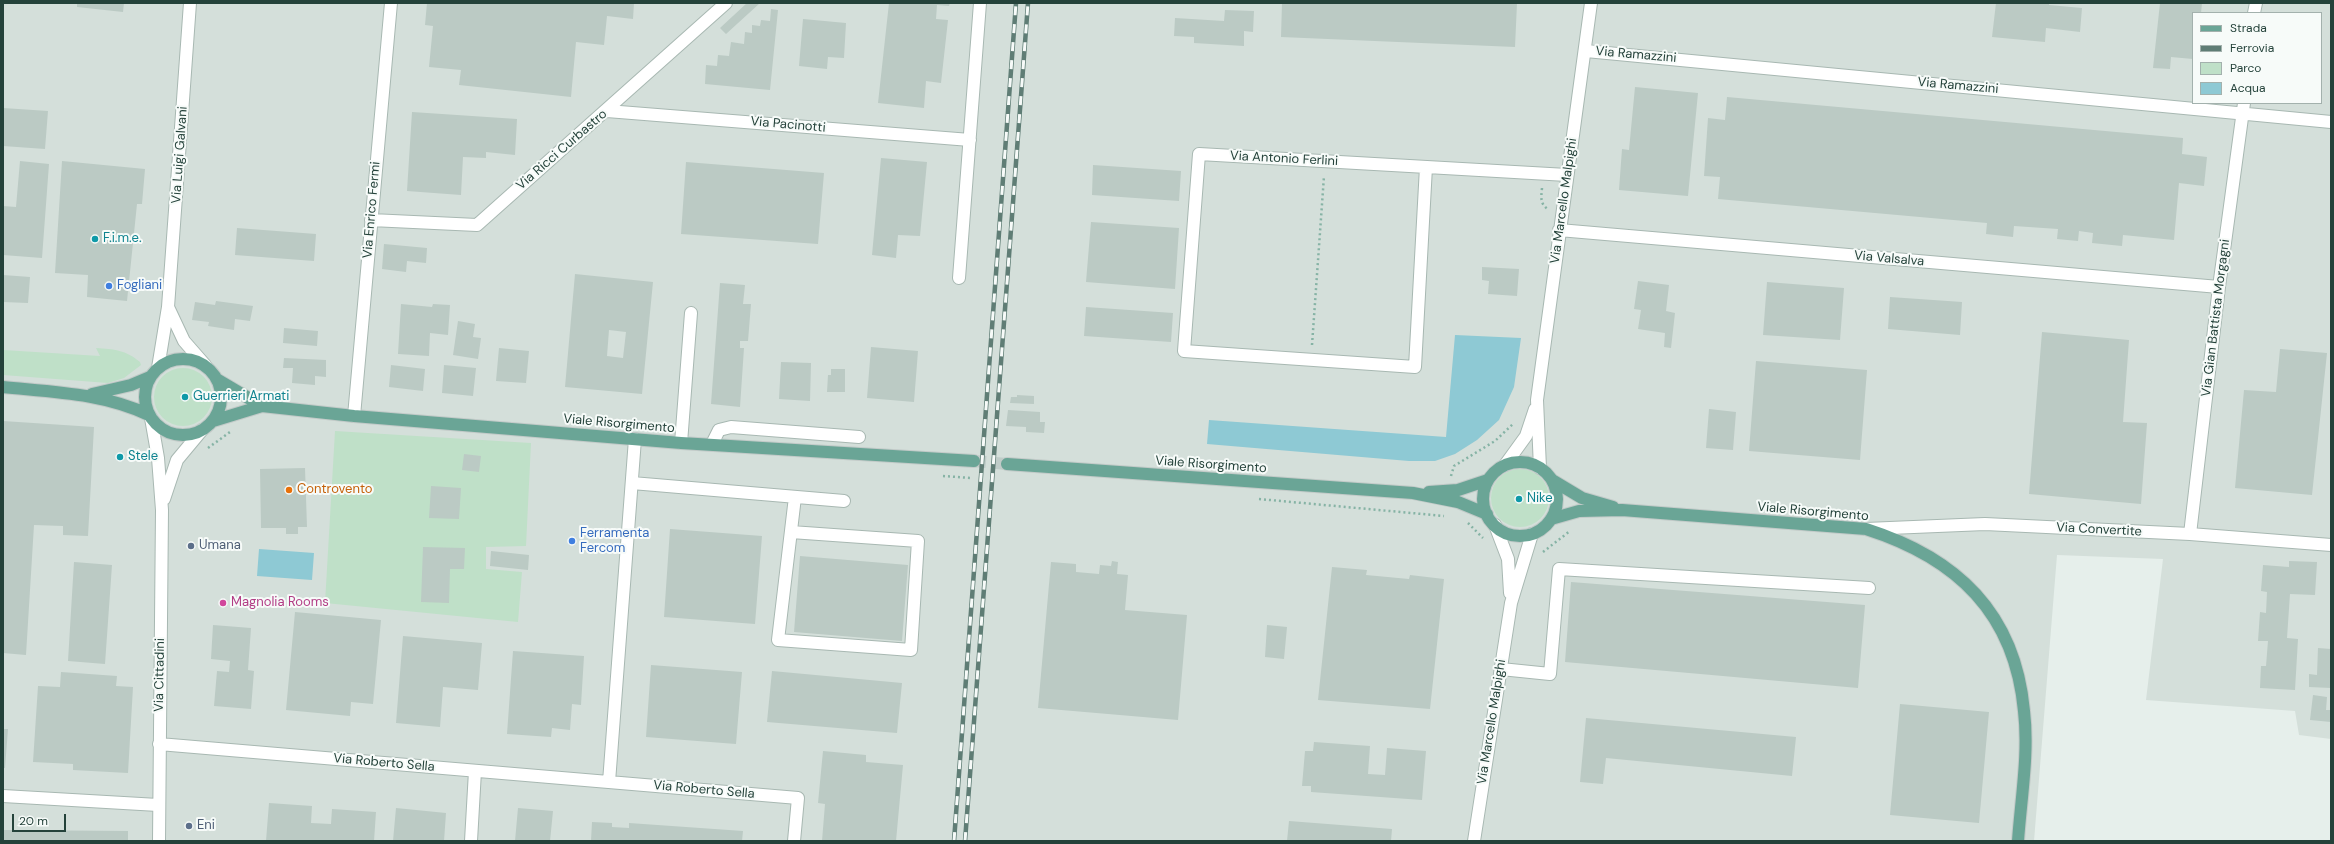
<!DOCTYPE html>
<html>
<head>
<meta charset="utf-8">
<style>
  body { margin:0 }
  #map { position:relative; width:2334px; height:844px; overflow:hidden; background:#e6efeb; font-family:"DM Sans",sans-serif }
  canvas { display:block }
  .frame { position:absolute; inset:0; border:4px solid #24423a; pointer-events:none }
  .legend { position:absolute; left:2192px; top:12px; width:130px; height:92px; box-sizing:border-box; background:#f7fbf9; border:1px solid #a3b1ad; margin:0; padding:5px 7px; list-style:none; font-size:12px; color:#24423a }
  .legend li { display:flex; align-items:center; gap:8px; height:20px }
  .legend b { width:20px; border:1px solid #a3b1ad }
  .scale { position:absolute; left:12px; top:814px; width:54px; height:18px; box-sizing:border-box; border:2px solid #24423a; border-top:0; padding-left:5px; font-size:12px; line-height:14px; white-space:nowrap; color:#24423a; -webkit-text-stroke:3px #f7fbf9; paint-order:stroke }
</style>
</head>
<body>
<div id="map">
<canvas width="2334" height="844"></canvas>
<div class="frame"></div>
<ul class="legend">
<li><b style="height:5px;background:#6aa596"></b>Strada</li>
<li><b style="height:5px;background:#5f7d75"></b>Ferrovia</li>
<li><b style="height:11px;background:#bfe0c8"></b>Parco</li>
<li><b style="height:11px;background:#8ec9d4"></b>Acqua</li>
</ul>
<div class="scale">20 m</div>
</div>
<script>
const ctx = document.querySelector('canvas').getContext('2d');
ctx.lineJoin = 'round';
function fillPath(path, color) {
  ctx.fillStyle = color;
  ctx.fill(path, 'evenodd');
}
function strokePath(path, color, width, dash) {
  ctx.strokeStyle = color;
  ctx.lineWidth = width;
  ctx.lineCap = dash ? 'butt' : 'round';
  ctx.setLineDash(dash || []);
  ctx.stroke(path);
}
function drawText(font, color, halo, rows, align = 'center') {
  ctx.font = font + ' "DM Sans",sans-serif';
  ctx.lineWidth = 4;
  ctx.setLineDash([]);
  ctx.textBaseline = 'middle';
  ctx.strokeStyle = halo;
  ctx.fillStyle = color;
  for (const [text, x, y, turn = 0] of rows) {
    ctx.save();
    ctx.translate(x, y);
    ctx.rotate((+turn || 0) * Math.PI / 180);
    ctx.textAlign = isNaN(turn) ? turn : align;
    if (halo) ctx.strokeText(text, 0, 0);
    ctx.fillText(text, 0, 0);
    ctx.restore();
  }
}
fillPath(new Path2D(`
  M3 3H2331V739L2299 735 2295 711 2146 700 2163 559 2057 555 2034 841H3ZM2193 13H2321V103H2193Z`), '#d4dfda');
fillPath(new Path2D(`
  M96 348C114 349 126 350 140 362L141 365 124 378 108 383 3 375V350L100 356Z
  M154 397a29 29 0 1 1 58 0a29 29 0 1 1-58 0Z
  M335 431 531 443 526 546 486 547V569L522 572 518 622 325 603Z
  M1491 498a29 29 0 1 1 58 0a29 29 0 1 1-58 0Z`), '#bfe0c8');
fillPath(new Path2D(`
  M1455 335 1521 338 1514 387 1499 420 1477 440 1455 454 1435 461H1409L1207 444 1209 420 1446 437Z
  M259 549 314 553 312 580 257 576Z`), '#8ec9d4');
fillPath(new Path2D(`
  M77 3H124L123 12 77 7Z
  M427 3H634L633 19 607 16 604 45 576 42 571 97 459 85 461 70 429 67 433 26 425 25Z
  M747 3H760L726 34 720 28Z
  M889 3H950L949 6 937 5 936 19 948 20 941 83 926 81 924 108 878 103Z
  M1282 3H1517L1515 47 1281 37Z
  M1996 3H2049V5L2082 8 2080 32 2046 28 2045 42 1992 37Z
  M2160 3H2202L2201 13H2193V59L2171 57 2170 69 2153 68Z
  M771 9 778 10 770 90 705 84 706 65 717 66 718 55 729 56 731 42 744 44 745 32 752 33V25L760 26 761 20 770 21Z
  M1225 10 1254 11 1253 32 1244 31V46L1194 43V37L1174 36 1175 18 1224 21Z
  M803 19 846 23 844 58 828 57 827 69 799 66Z
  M1635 87 1698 93 1688 196 1619 190 1622 149 1629 150Z
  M1727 97 2183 138 2182 154 2207 157 2204 186 2179 183 2174 240 2123 235 2122 246 2092 243 2093 233 2079 231 2078 241 2057 239 2058 229 2014 226 2013 237 1986 234 1987 223 1718 199 1720 177 1704 176 1708 118 1725 120Z
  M3 108 48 111 45 149 3 146Z
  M412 112 517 119 515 155 486 152V158L463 157 461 195 407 191Z
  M881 158 927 162 920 236 898 235 896 258 872 255Z
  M20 161 49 164 42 258 3 255V206L16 207Z
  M62 161 145 169 142 204H137L127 301 87 297 88 275 55 273Z
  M686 162 824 173 818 244 681 234Z
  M1093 165 1181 171 1179 201 1092 195Z
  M1091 222 1179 228 1175 289 1086 282Z
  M237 228 316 234 314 261 235 255Z
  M384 244 427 248 426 263 407 261 406 272 382 269Z
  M1482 267 1519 269 1517 296 1488 294 1489 281 1482 280Z
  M575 274 653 282 642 394 565 387ZM609 330 626 332 623 358 607 356Z
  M3 275 30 277 28 303 3 302Z
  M1638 281 1669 285 1666 311 1675 313 1671 348 1664 347 1665 333 1638 329 1641 310 1634 309Z
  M1767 282 1844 288 1840 340 1763 335Z
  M720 283 745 285 743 304H751L748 341H740V348H744L740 407 711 404Z
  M1890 297 1962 302 1960 335 1888 329Z
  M216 301 253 306 250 321 235 319 234 330 208 326 209 322 192 320 195 302 215 305Z
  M401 304 432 307 433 304 450 305 448 335 430 333 429 356 398 354Z
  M1086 307 1173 313 1171 342 1084 336Z
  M458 321 475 324 473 337 481 338 478 359 453 355Z
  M284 328 318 331 317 346 283 343Z
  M2042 332 2129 340 2123 422 2147 423 2141 504 2029 494Z
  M871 347 918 351 914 402 867 398Z
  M499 348 529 351 526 383 496 381Z
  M2280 349 2327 353 2312 495 2235 488 2244 390 2276 392Z
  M284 358 326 360V377L315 376V385L292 383 293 368H283Z
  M1756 361 1867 370 1860 460 1749 451Z
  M781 362 811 363 810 401 779 399Z
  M391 365 425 369 423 391 389 387Z
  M444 365 476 368 473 396 442 393Z
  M831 369H845V392H827L828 375H831Z
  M1017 395 1034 396V404L1010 403 1011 397H1017Z
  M1709 409 1736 412 1733 450 1706 448Z
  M1008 410 1040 412V422H1045L1044 433 1026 432V427L1006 426Z
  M3 421 94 427 88 536 63 535V526L34 525 26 655 3 653Z
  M464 454 481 456 479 472 462 470Z
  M305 468 307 527H298V534H286V528H261L260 469Z
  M431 486 461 488 459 519 429 518Z
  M670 529 762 536 755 624 664 617Z
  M423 547 465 548 464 569H450L449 603 421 602Z
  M491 551 529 555 528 570 490 566Z
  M800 556 908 565 902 641 794 632Z
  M1112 561 1118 562 1117 574 1128 575 1125 610 1187 615 1178 720 1038 708 1051 562 1076 564V572L1099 574 1100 565 1111 566Z
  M2289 561 2317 562 2315 595 2290 594 2287 638 2298 639 2295 690 2260 688 2261 666H2266L2268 641H2258L2260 612 2266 613 2267 592 2261 591 2263 565 2289 567Z
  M74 562 112 565 105 664 68 661Z
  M1332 567 1367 570 1366 575 1409 579 1410 575 1444 579 1430 709 1318 700Z
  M1571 582 1865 605 1858 688 1565 662Z
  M295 612 381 620 373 704 351 702 350 716 286 710Z
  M213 625 251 628 248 670 254 671 251 709 214 706 217 671 229 672 230 661 211 659Z
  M1267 625 1287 627 1284 659 1265 657Z
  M403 636 482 643 478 690 443 687 440 727 396 723Z
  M2318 648 2331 649V688L2309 687V674L2317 675Z
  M513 651 584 656 581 705 572 704 570 730 552 728 551 737 507 734Z
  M651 665 742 672 736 744 646 737Z
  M772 671 902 683 897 733 767 722Z
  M61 672 117 676 116 686 133 687 128 773 73 770V764L33 762 38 686 60 687Z
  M2313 695 2327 697 2326 710H2331V722L2310 720Z
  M1900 704 1989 712 1979 823 1890 815Z
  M1586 718 1796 737 1792 776 1606 758 1603 784 1580 782Z
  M3 729H8L5 768H3Z
  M1314 742 1370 746 1368 774 1385 775 1387 748 1426 751 1422 800 1311 792V786H1302L1305 751H1313Z
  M823 751 866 755V762L903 765 896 841H822L825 804 818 803Z
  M269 803 312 806 311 823 331 824 332 809 376 812 374 841H266Z
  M396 808 446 813 444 841H393Z
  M518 808 553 811 550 841H515Z
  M1289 821 1392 829 1391 841H1287Z
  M592 822 612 823V827L629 828V823L743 831 742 841H591Z
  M3 830 128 831V841H3Z`), '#bbcac4');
strokePath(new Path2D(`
  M974 461 1007 464`), '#bfccc8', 12, [12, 6]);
const minor = new Path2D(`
  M2254 13 2256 3
  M1586 51 2331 122
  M607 111 970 140
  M1426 167 1415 367 1184 351 1199 154 1567 175
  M371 220 477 225 726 3
  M1559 230 2219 287
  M959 278 980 3
  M168 307 184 341 205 365
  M158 368 168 307 190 3
  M354 416 391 3
  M151 418 158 458 162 510 159 841
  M681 443 691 313
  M712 444 719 430 731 427 859 437
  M1505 465 1526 436 1535 409
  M1540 468 1537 400 1591 3
  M632 483 844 501
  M164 499 177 460 202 430
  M1495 525 1508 559 1510 593
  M1866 529 1985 524 2190 534 2331 545
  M791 532 918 541 911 650 778 640 795 497
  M2190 534 2219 287 2244 103
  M1501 669 1550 674 1559 569 1869 588
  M159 744 798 798 794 841
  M609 782 635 439
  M3 796 158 805
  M471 841 475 771
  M1474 841 1511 603 1532 534`);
const major = new Path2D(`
  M145 397a38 38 0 1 1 76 0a38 38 0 1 1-76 0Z
  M218 380 262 406
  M3 387C53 392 103 393 149 415
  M92 394 131 385 150 377
  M213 421 262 406 354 416 681 443 974 461
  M1483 499a37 37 0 1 1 74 0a37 37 0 1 1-74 0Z
  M1007 464 1413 493 1458 502 1487 514
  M1552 480 1582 498 1613 507
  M1429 492 1458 490 1488 480
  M1551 519 1579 511 1622 510 1866 529C1957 558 2015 613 2024 711 2029 753 2021 798 2018 841`);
strokePath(minor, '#a8b8b2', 14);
strokePath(major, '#c2cac8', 14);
strokePath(new Path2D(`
  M1542 188C1541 199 1540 204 1549 210
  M1312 345 1324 176
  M208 448 230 432
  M943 476 971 478
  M1451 476 1454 466 1495 441 1514 423
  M1259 499 1444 516
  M1468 523 1483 538
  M1543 552 1570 531`), '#86b3a5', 2.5, [2, 3]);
strokePath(minor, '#fff', 12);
strokePath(major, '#6aa596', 12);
const rail = new Path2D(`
  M954 841 1016 3
  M965 841 1028 3`);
strokePath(rail, '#5f7d75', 4.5);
strokePath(rail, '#f7fbf9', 3, [9]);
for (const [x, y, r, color] of [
  [95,239,4,"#0f9aa8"],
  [109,286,4,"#3f7fe0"],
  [185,397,4,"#0f9aa8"],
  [120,457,4,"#0f9aa8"],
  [289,490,4,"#e8710a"],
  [1519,499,4,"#0f9aa8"],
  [572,541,4,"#3f7fe0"],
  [191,546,4,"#5c6f8a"],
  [223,603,4,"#d1479c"],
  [189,826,4,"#5c6f8a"]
]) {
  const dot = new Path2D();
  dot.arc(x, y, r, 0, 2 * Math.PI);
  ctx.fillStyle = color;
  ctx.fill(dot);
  strokePath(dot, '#f7fbf9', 1.5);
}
drawText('13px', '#24423a', '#f7fbf9', [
  ["Via Ramazzini",1636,55,5],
  ["Via Ramazzini",1958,86,5],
  ["Via Pacinotti",788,125,5],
  ["Via Ricci Curbastro",562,150,-41],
  ["Via Luigi Galvani",180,155,-86],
  ["Via Antonio Ferlini",1284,159,3],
  ["Via Marcello Malpighi",1564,201,-82],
  ["Via Enrico Fermi",372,210,-85],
  ["Via Valsalva",1889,259,5],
  ["Via Gian Battista Morgagni",2216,318,-83],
  ["Viale Risorgimento",619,424,5],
  ["Viale Risorgimento",1211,465,4],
  ["Viale Risorgimento",1813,512,5],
  ["Via Convertite",2099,530,3],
  ["Via Cittadini",160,675,-89],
  ["Via Marcello Malpighi",1492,722,-81],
  ["Via Roberto Sella",384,763,5],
  ["Via Roberto Sella",704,790,5]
]);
drawText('13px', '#0d838f', '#f7fbf9', [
  ["F.i.m.e.",103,239],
  ["Guerrieri Armati",193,397],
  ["Stele",128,457],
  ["Nike",1527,499]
], 'left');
drawText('13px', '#366cbe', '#f7fbf9', [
  ["Fogliani",117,286],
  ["Ferramenta",580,534],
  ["Fercom",580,549]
], 'left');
drawText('13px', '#c56008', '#f7fbf9', [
  ["Controvento",297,490]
], 'left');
drawText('13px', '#4e5e75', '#f7fbf9', [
  ["Umana",199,546],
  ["Eni",197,826]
], 'left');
drawText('13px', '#b23c85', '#f7fbf9', [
  ["Magnolia Rooms",231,603]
], 'left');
</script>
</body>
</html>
